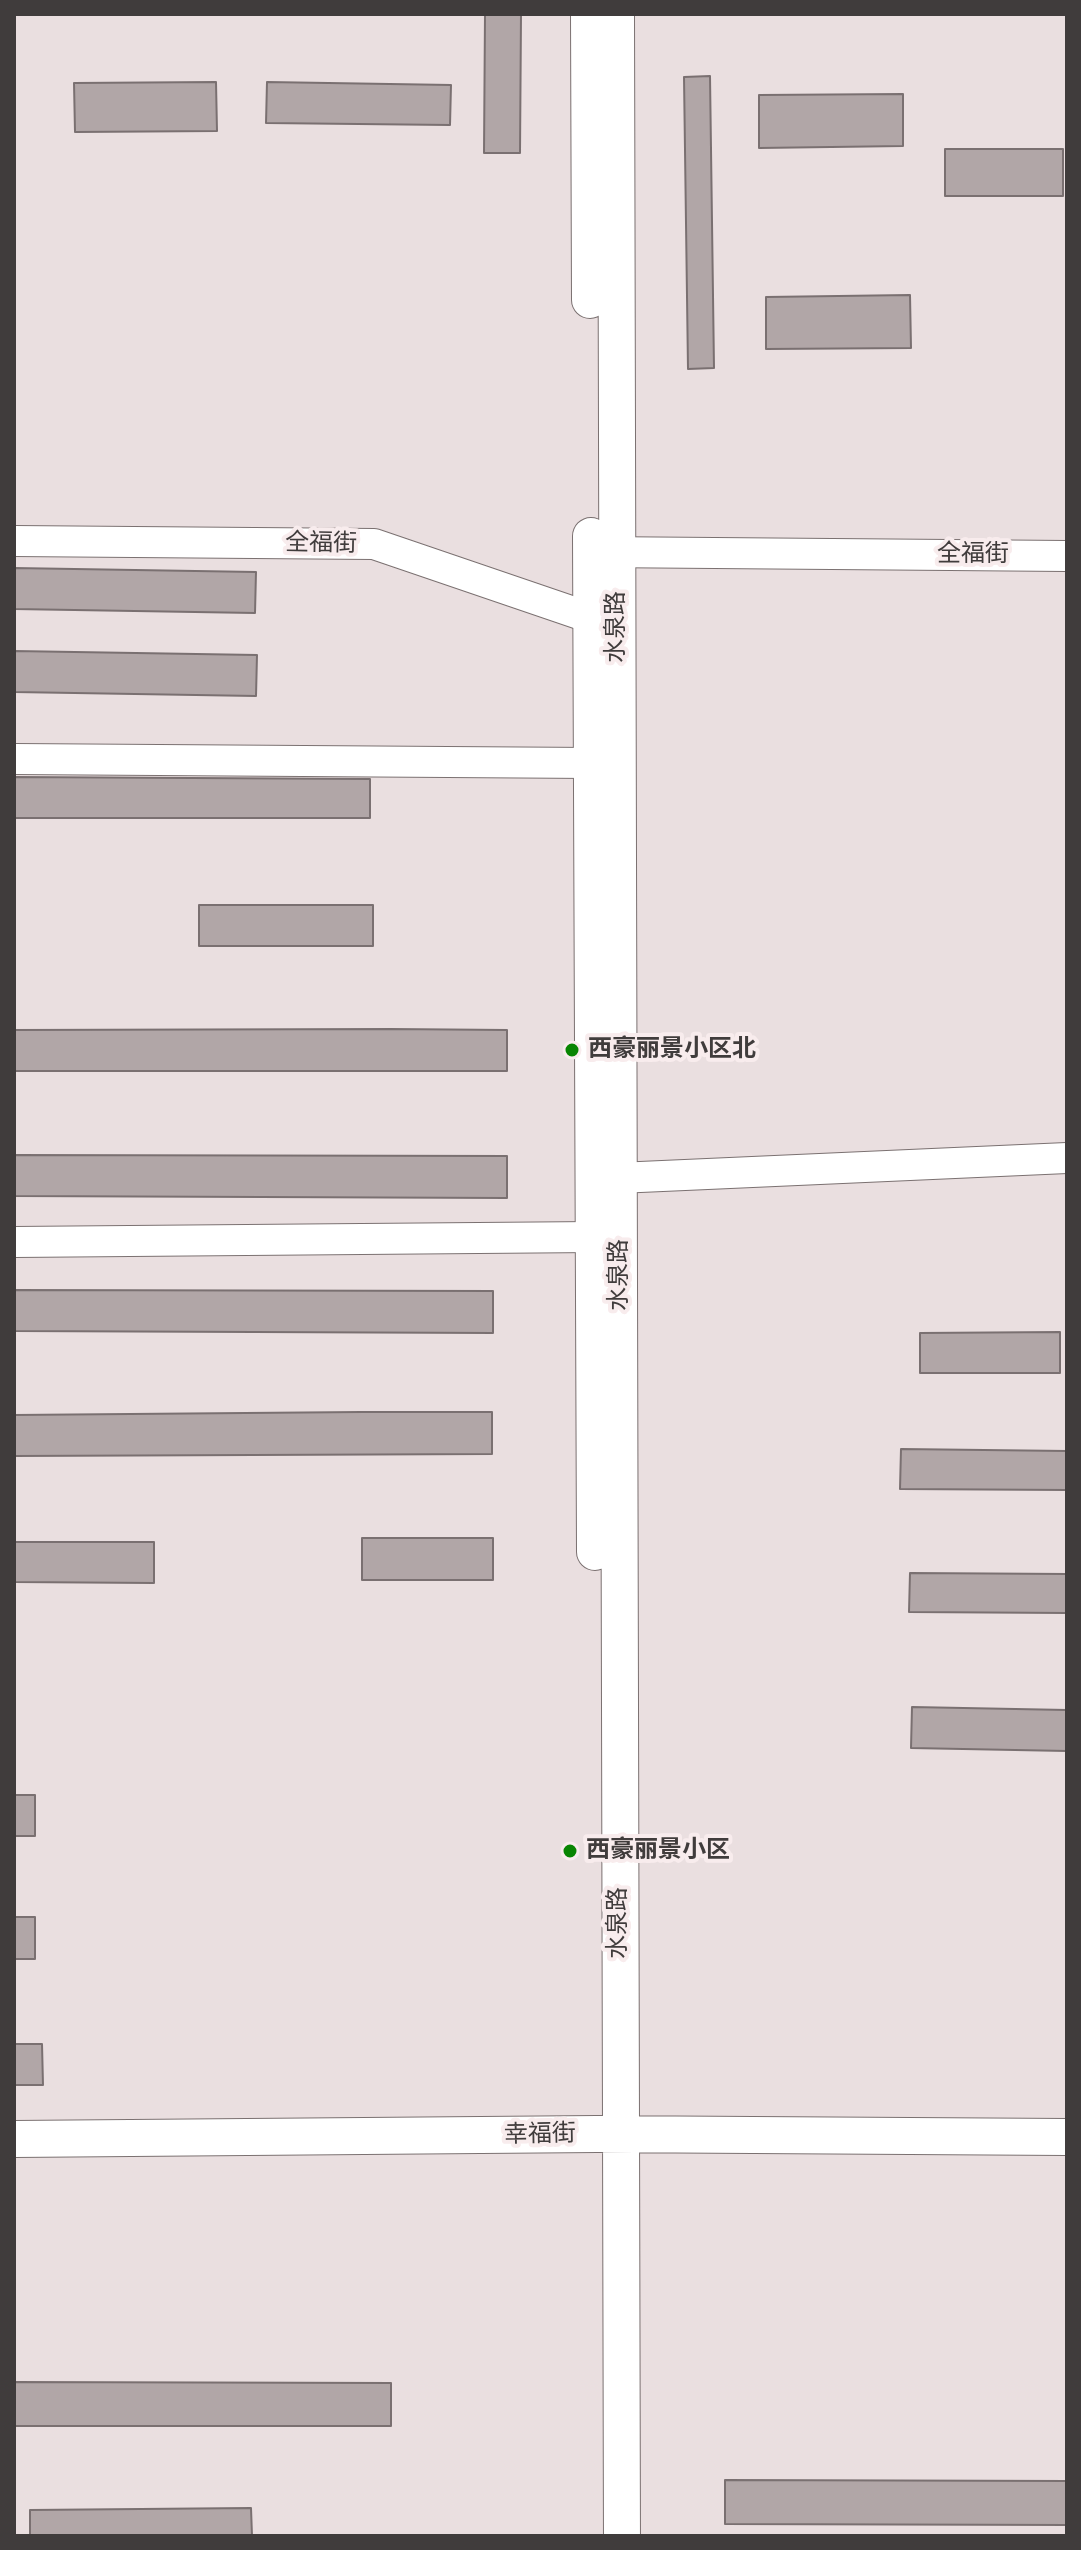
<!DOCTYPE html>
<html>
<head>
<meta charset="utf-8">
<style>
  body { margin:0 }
  #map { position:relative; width:1081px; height:2550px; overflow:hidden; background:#eadfe0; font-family:Signika,sans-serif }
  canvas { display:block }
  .frame { position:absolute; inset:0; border:16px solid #403c3c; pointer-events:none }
</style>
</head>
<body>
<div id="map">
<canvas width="1081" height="2550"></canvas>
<div class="frame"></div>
</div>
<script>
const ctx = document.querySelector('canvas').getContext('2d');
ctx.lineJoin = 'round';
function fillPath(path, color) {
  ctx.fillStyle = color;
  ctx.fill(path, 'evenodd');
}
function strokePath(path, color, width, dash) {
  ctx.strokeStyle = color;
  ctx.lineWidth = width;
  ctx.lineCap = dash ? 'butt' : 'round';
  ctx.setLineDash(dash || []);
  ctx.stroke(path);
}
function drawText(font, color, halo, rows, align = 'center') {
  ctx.font = font + ' Signika,"Noto Sans SC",sans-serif';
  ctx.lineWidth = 8;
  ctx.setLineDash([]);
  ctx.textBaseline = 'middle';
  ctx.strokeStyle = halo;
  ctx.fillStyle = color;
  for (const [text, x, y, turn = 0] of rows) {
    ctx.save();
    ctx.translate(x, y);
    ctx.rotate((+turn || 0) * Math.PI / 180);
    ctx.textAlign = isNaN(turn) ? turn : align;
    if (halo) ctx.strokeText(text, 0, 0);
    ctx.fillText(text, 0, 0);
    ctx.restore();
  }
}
const building = new Path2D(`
  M485 14H521L520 153H484Z
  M710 76 714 368 688 369 684 77Z
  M216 82 217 131 75 132 74 83Z
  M267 82 451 85 450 125 266 123Z
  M903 94V146L759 148V95Z
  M945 149H1063V196H945Z
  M910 295 911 348 766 349V297Z
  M14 568 256 572 255 613 14 609Z
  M14 651 257 655 256 696 14 692Z
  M14 777 370 779V818H14Z
  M199 905H373V946H199Z
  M391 1029 507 1030V1071H14V1030Z
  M14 1155 507 1156V1198L14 1196Z
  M14 1290 493 1291V1333L14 1331Z
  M1060 1332V1373H920V1333Z
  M361 1412H492V1454L14 1456V1415Z
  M901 1449 1067 1451V1490L900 1489Z
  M362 1538H493V1580H362Z
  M14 1542H154V1583L14 1582Z
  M910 1573 1067 1574V1613L909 1612Z
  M912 1707 1067 1710V1751L911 1748Z
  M14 1795H35V1836H14Z
  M14 1917H35V1959H14Z
  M14 2044H42L43 2085H14Z
  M14 2382 391 2383V2426H14Z
  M725 2480 1067 2481V2525L725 2524Z
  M251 2508 252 2536H30V2510Z`);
fillPath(building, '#b1a6a7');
strokePath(building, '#7a7071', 2);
const minor = new Path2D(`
  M14 541 374 544 591 618H612
  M597 552 1067 556
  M14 759 592 763
  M595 1179 1067 1158
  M14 1242 594 1237`);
const major = new Path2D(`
  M589 14 590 300
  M616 14 622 2536
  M591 536 595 1552
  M14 2139 597 2134 1067 2137`);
strokePath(minor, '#7b7171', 32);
strokePath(major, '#7b7171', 38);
strokePath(minor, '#fff', 30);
strokePath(major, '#fff', 36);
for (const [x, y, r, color] of [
  [572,1050,8,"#088502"],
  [570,1851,8,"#088502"]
]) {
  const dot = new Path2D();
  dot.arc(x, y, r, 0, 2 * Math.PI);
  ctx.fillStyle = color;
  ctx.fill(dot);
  strokePath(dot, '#f8eced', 3);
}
drawText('24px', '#403c3c', '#f8eced', [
  ["全福街",321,544,1],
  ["全福街",973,555],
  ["水泉路",617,627,-90],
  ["水泉路",620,1275,-90],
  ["水泉路",619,1923,-90],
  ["幸福街",540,2135,-1]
]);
drawText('bold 24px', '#403c3c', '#f8eced', [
  ["西豪丽景小区北",588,1050],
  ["西豪丽景小区",586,1851]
], 'left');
</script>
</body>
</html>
